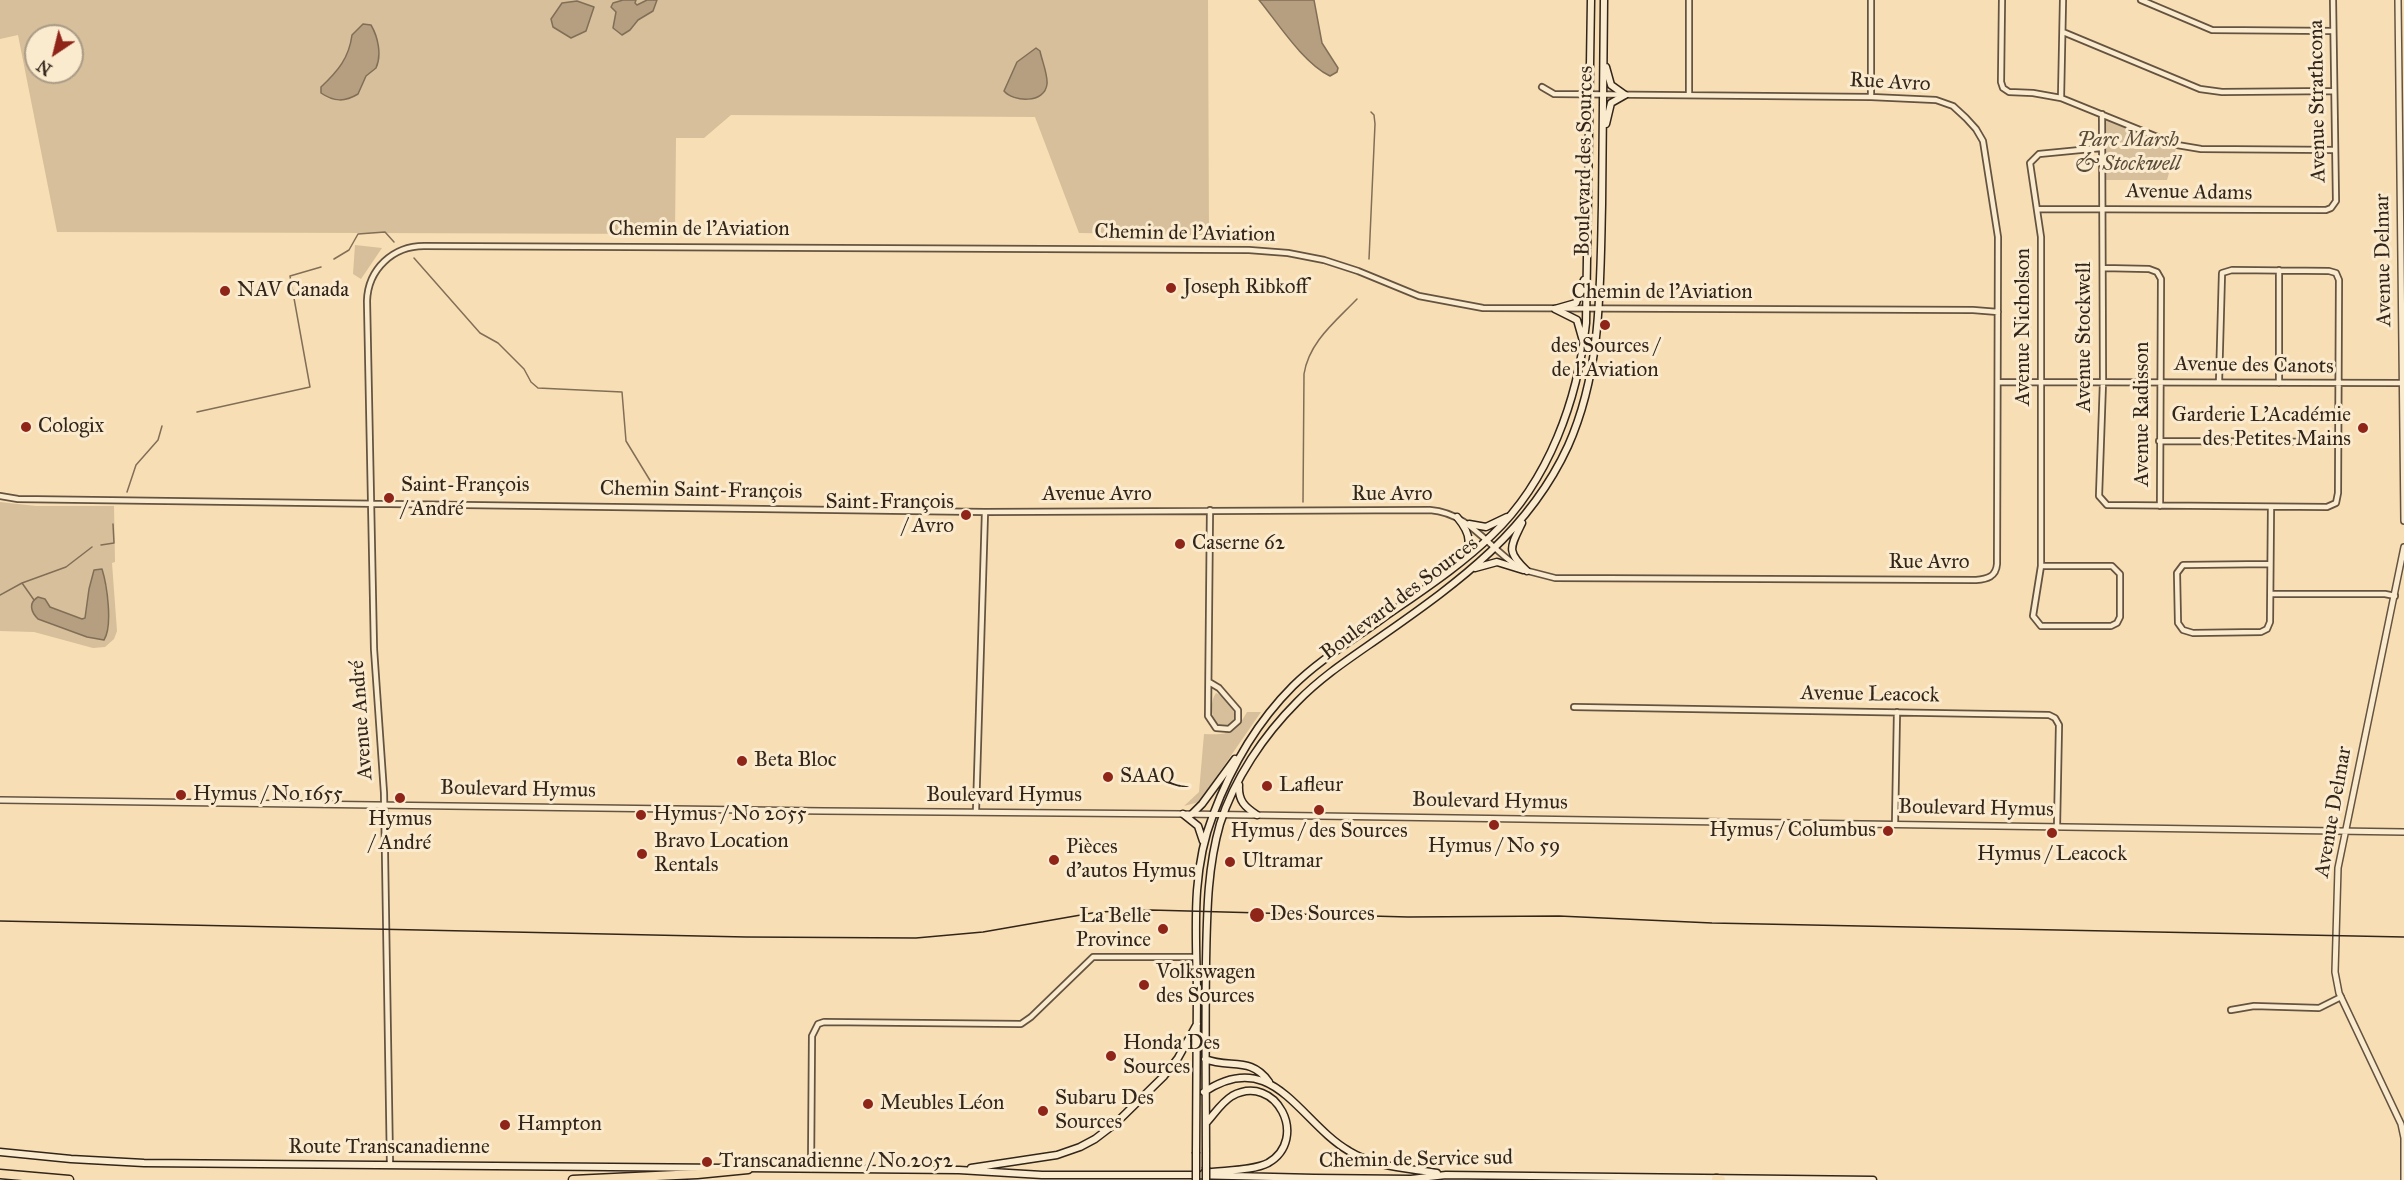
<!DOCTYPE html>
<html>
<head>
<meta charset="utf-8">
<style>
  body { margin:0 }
  #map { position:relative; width:2404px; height:1180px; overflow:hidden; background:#f8deb4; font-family:"IM FELL Great Primer",serif }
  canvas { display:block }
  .north { position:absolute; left:24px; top:24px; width:60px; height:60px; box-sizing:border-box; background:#faeace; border:2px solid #aa9b86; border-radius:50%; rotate:215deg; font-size:16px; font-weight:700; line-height:24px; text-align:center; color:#32251a }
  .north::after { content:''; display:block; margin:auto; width:21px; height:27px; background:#8f2418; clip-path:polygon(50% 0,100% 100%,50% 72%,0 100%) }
</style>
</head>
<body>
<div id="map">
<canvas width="2404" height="1180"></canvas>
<div class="north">N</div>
</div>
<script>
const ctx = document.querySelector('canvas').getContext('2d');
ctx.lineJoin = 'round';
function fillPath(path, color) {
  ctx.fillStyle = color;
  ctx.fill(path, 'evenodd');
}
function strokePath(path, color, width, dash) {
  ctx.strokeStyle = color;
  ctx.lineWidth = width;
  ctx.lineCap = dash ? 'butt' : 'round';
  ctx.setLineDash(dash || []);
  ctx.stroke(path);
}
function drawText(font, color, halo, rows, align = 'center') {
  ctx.font = font + ' "IM FELL Great Primer",serif';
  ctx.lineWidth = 6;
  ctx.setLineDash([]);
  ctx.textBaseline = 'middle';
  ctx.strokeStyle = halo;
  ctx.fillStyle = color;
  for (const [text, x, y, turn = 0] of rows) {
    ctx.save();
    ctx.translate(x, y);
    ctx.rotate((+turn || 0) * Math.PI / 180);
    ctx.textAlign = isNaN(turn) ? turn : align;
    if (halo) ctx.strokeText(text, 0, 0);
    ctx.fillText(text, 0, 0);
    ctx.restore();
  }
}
fillPath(new Path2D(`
  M0 0H1208L1209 235 1079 233 1035 117 731 115 704 138H676L675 234 57 232 18 35 0 39ZM36 36H72V72H36Z
  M2102 114 2177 145 2167 180H2101Z
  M355 245 382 248 361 279 353 274Z
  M0 502 36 506H114L115 562 112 563 117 631 114 639 105 647 93 648 34 632 0 631ZM102 569 107 588 108 632 31 607 45 599 50 607 82 619 85 618 89 589 94 571Z
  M1216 693C1230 699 1244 717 1226 728L1215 724C1211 715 1210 701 1216 693Z
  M1247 712H1261L1199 802 1184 806 1199 792 1204 734C1228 735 1235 734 1247 712Z`), '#d6bf9a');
const water = new Path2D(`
  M623 0H636L635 3 637 5 647 0H657L653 11 638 20 630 30 622 35 613 28 616 12 611 7 613 3Z
  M1259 0H1314L1322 43 1338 68 1337 72 1330 76C1303 63 1278 23 1259 0Z
  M577 1 594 7 586 31 571 38 553 27 551 19 562 3Z
  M363 24 371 25C378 37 382 55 376 68L366 76 358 94C345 102 334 102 321 93V87C338 71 349 58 352 35Z
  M1036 48 1040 51C1042 61 1048 75 1047 84 1045 104 1013 102 1004 91L1017 62Z
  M102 569C107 585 113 626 104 640L87 637 38 619C31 612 28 603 38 597L45 599 50 607 82 619 85 618 89 589 94 570Z`);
fillPath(water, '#b59f80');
strokePath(water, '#816e57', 1.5);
strokePath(new Path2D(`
  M414 258 480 333 498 343 524 369 531 382 538 388 622 392 626 441 651 482
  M334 259 349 250 358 234 385 232 394 242
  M1369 259 1375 124 1374 115 1371 112
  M197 412 310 387 290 276 321 267
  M127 492 136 465 158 440 162 426
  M1303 502 1304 374C1309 342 1335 322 1357 299
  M101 545 114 543 113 524
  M22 583 34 600
  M0 595 22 583 66 567 92 547`), '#816e57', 1.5);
const minor = new Path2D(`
  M1689 0V95
  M1871 0V97
  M2002 0 2001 82 2003 88 2009 92 2033 93 2061 98 2177 145 2201 149 2335 150
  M2141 0 2212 30 2333 31
  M2063 32 2200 89 2222 92 2334 91
  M2061 98 2063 0
  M2102 114 2103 382 2099 496 2107 505 2327 507 2336 503 2338 493 2339 280 2336 273 2329 271 2232 270 2222 273 2219 382
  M2037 209 2326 210 2331 208 2336 201 2333 0
  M2103 268 2149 269 2157 272 2161 279 2160 506
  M1998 382 2401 383
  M2279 383V270
  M2159 441 2337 442
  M0 496 18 499 985 512 1430 510C1469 513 1487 546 1517 566
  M2270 564 2183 565 2177 573 2178 623 2183 630 2193 633 2261 632 2267 629 2270 622 2271 507
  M2041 566H2112L2120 574V617L2117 623 2111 626H2041L2033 616 2041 566V237L2030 163 2039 154 2101 148
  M1524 570 1555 578 1976 580C1987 579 1996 577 1997 564L1998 237 1983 141 1976 129 1966 118 1953 106 1936 100 1871 97 1554 94 1542 87
  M2271 594H2385L2395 596
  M1209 682 1219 688 1238 710V721L1229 729 1216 728 1208 716 1210 510
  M1574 707 2049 715 2055 718 2059 725 2057 827
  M976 811 985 512
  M1895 824 1897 712
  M2231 1010 2254 1006 2319 1008 2341 997
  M390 1164 384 793 374 649 367 301C368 269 393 246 424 246L1249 250 1288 253 1324 260 1358 271 1419 296 1483 308 1973 310 1998 312
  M811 1169 812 1036 818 1024 824 1022 1021 1024 1031 1017 1093 957H1196`);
const tertiary = new Path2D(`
  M2398 0 2404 521
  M0 800 823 811 1183 814 2404 832
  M2404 1180V1138L2401 1124 2339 993 2335 972 2338 868 2404 547`);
const secondary = new Path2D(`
  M1606 67 1611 85 1625 95
  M1606 124 1611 103 1625 95
  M1555 309 1576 303 1584 280
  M1555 309 1577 320 1583 341
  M1522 523C1510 548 1506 551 1527 571
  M1469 524 1486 527 1507 517
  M1475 568 1497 562 1523 570
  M1441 573C1464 552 1481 546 1457 517
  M1239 785C1238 801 1245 807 1257 815
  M1183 814 1198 826 1203 841
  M1192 814 1202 804 1235 759
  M1205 1059C1230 1069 1251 1056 1269 1082
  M1204 1092C1273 1046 1299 1122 1349 1151 1375 1167 1407 1168 1437 1173
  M0 1152 71 1159 144 1163 728 1168
  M1196 1152C1196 1098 1197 1044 1197 990 1196 931 1191 871 1213 815 1231 767 1256 723 1293 686 1319 660 1353 640 1383 618 1420 592 1459 567 1492 535 1549 481 1578 399 1586 323L1591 0
  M1206 1167C1206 1099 1205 1031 1206 962 1207 916 1207 869 1220 824 1234 779 1264 735 1297 702 1323 675 1355 655 1386 633 1460 581 1529 531 1568 446 1602 370 1600 287 1602 205 1603 137 1603 68 1604 0
  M744 1168 959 1170 1042 1175H1192L1314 1178 1411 1179 1446 1175 1873 1180
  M971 1168 1057 1155 1080 1147 1095 1139 1116 1123 1164 1076 1178 1058 1197 1024
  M1204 1173C1222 1170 1253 1171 1268 1163 1310 1139 1276 1072 1232 1096 1222 1102 1215 1113 1207 1122`);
const motorway = new Path2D(`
  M0 1174 69 1180
  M1716 1179 1721 1180
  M573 1180 697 1174 748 1169`);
strokePath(minor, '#645340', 8);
strokePath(tertiary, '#645340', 8);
strokePath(secondary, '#32251a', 9);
strokePath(motorway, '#32251a', 11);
strokePath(minor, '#faeace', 4.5);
strokePath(tertiary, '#faeace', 5);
strokePath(secondary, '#faeace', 6);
strokePath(motorway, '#f8deb4', 8);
strokePath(new Path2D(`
  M0 921 746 937 916 938 983 932 1098 912 1151 910 1408 917 1559 916 1712 923 2404 937`), '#32251a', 1.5);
const secondaryBridge = new Path2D(`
  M1196 1180V1152
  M1206 1180V1167`);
strokePath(secondaryBridge, '#32251a', 9, []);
strokePath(secondaryBridge, '#faeace', 6);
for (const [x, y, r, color] of [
  [1171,288,6,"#8f2418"],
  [225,291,6,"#8f2418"],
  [1605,325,6,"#8f2418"],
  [26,427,6,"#8f2418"],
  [2363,428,6,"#8f2418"],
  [389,498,6,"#8f2418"],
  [966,515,6,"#8f2418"],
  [1180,544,6,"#8f2418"],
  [742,761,6,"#8f2418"],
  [1108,777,6,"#8f2418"],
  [1267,786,6,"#8f2418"],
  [181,795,6,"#8f2418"],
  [400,798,6,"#8f2418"],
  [1319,810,6,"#8f2418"],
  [641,815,6,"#8f2418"],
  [1494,825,6,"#8f2418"],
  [1888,831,6,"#8f2418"],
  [2052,833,6,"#8f2418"],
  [642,854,6,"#8f2418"],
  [1054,860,6,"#8f2418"],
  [1230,862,6,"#8f2418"],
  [1257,915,8,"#8f2418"],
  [1163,929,6,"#8f2418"],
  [1144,985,6,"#8f2418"],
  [1111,1056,6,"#8f2418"],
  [868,1104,6,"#8f2418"],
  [1043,1111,6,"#8f2418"],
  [505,1125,6,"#8f2418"],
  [707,1162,6,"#8f2418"]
]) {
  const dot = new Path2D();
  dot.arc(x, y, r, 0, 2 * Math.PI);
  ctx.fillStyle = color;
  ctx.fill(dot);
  strokePath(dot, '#faeace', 2);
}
drawText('21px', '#32251a', '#faeace', [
  ["Rue Avro",1890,83,3],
  ["Avenue Strathcona",2318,101,-91],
  ["Boulevard des Sources",1585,161,-89],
  ["Avenue Adams",2189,193,1],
  ["Chemin de l'Aviation",699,230],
  ["Chemin de l'Aviation",1185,234,1],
  ["Avenue Delmar",2384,260,-91],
  ["Chemin de l'Aviation",1662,293],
  ["Avenue Nicholson",2024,327,-90],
  ["Avenue Stockwell",2085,337,-90],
  ["Avenue des Canots",2254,366,1],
  ["Avenue Radisson",2143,414,-90],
  ["Chemin Saint-François",701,491,1],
  ["Avenue Avro",1097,495],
  ["Rue Avro",1392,495],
  ["Rue Avro",1929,563],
  ["Boulevard des Sources",1400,599,-37],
  ["Avenue Leacock",1870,695,1],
  ["Avenue André",362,720,-94],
  ["Boulevard Hymus",518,790,1],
  ["Boulevard Hymus",1004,796],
  ["Boulevard Hymus",1490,802,1],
  ["Boulevard Hymus",1976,809,1],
  ["Avenue Delmar",2334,812,-80],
  ["Route Transcanadienne",389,1148],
  ["Chemin de Service sud",1416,1160,-1]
]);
drawText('italic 21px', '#5b4c3a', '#faeace', [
  ["Parc Marsh",2128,141],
  ["& Stockwell",2128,165]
]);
drawText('21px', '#32251a', '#faeace', [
  ["Joseph Ribkoff",1183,288],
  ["NAV Canada",237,291],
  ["des Sources /",1605,347,"center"],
  ["de l'Aviation",1605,371,"center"],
  ["Garderie L'Académie",2351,416,"right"],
  ["des Petites Mains",2351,440,"right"],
  ["Cologix",38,427],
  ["Saint-François",401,486],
  ["/ André",401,510],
  ["Saint-François",954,503,"right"],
  ["/ Avro",954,527,"right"],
  ["Caserne 62",1192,544],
  ["Beta Bloc",754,761],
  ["SAAQ",1120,777],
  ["Lafleur",1279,786],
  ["Hymus / No 1655",193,795],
  ["Hymus / No 2055",653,815],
  ["Hymus",400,820,"center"],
  ["/ André",400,844,"center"],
  ["Hymus / Columbus",1876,831,"right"],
  ["Hymus / des Sources",1319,832,"center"],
  ["Bravo Location",654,842],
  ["Rentals",654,866],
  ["Hymus / No 59",1494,847,"center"],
  ["Pièces",1066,848],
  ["d'autos Hymus",1066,872],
  ["Hymus / Leacock",2052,855,"center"],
  ["Ultramar",1242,862],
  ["Des Sources",1270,915],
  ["La Belle",1151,917,"right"],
  ["Province",1151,941,"right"],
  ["Volkswagen",1156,973],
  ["des Sources",1156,997],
  ["Honda Des",1123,1044],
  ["Sources",1123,1068],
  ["Subaru Des",1055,1099],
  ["Sources",1055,1123],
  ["Meubles Léon",880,1104],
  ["Hampton",517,1125],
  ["Transcanadienne / No 2052",719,1162]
], 'left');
</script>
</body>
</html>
